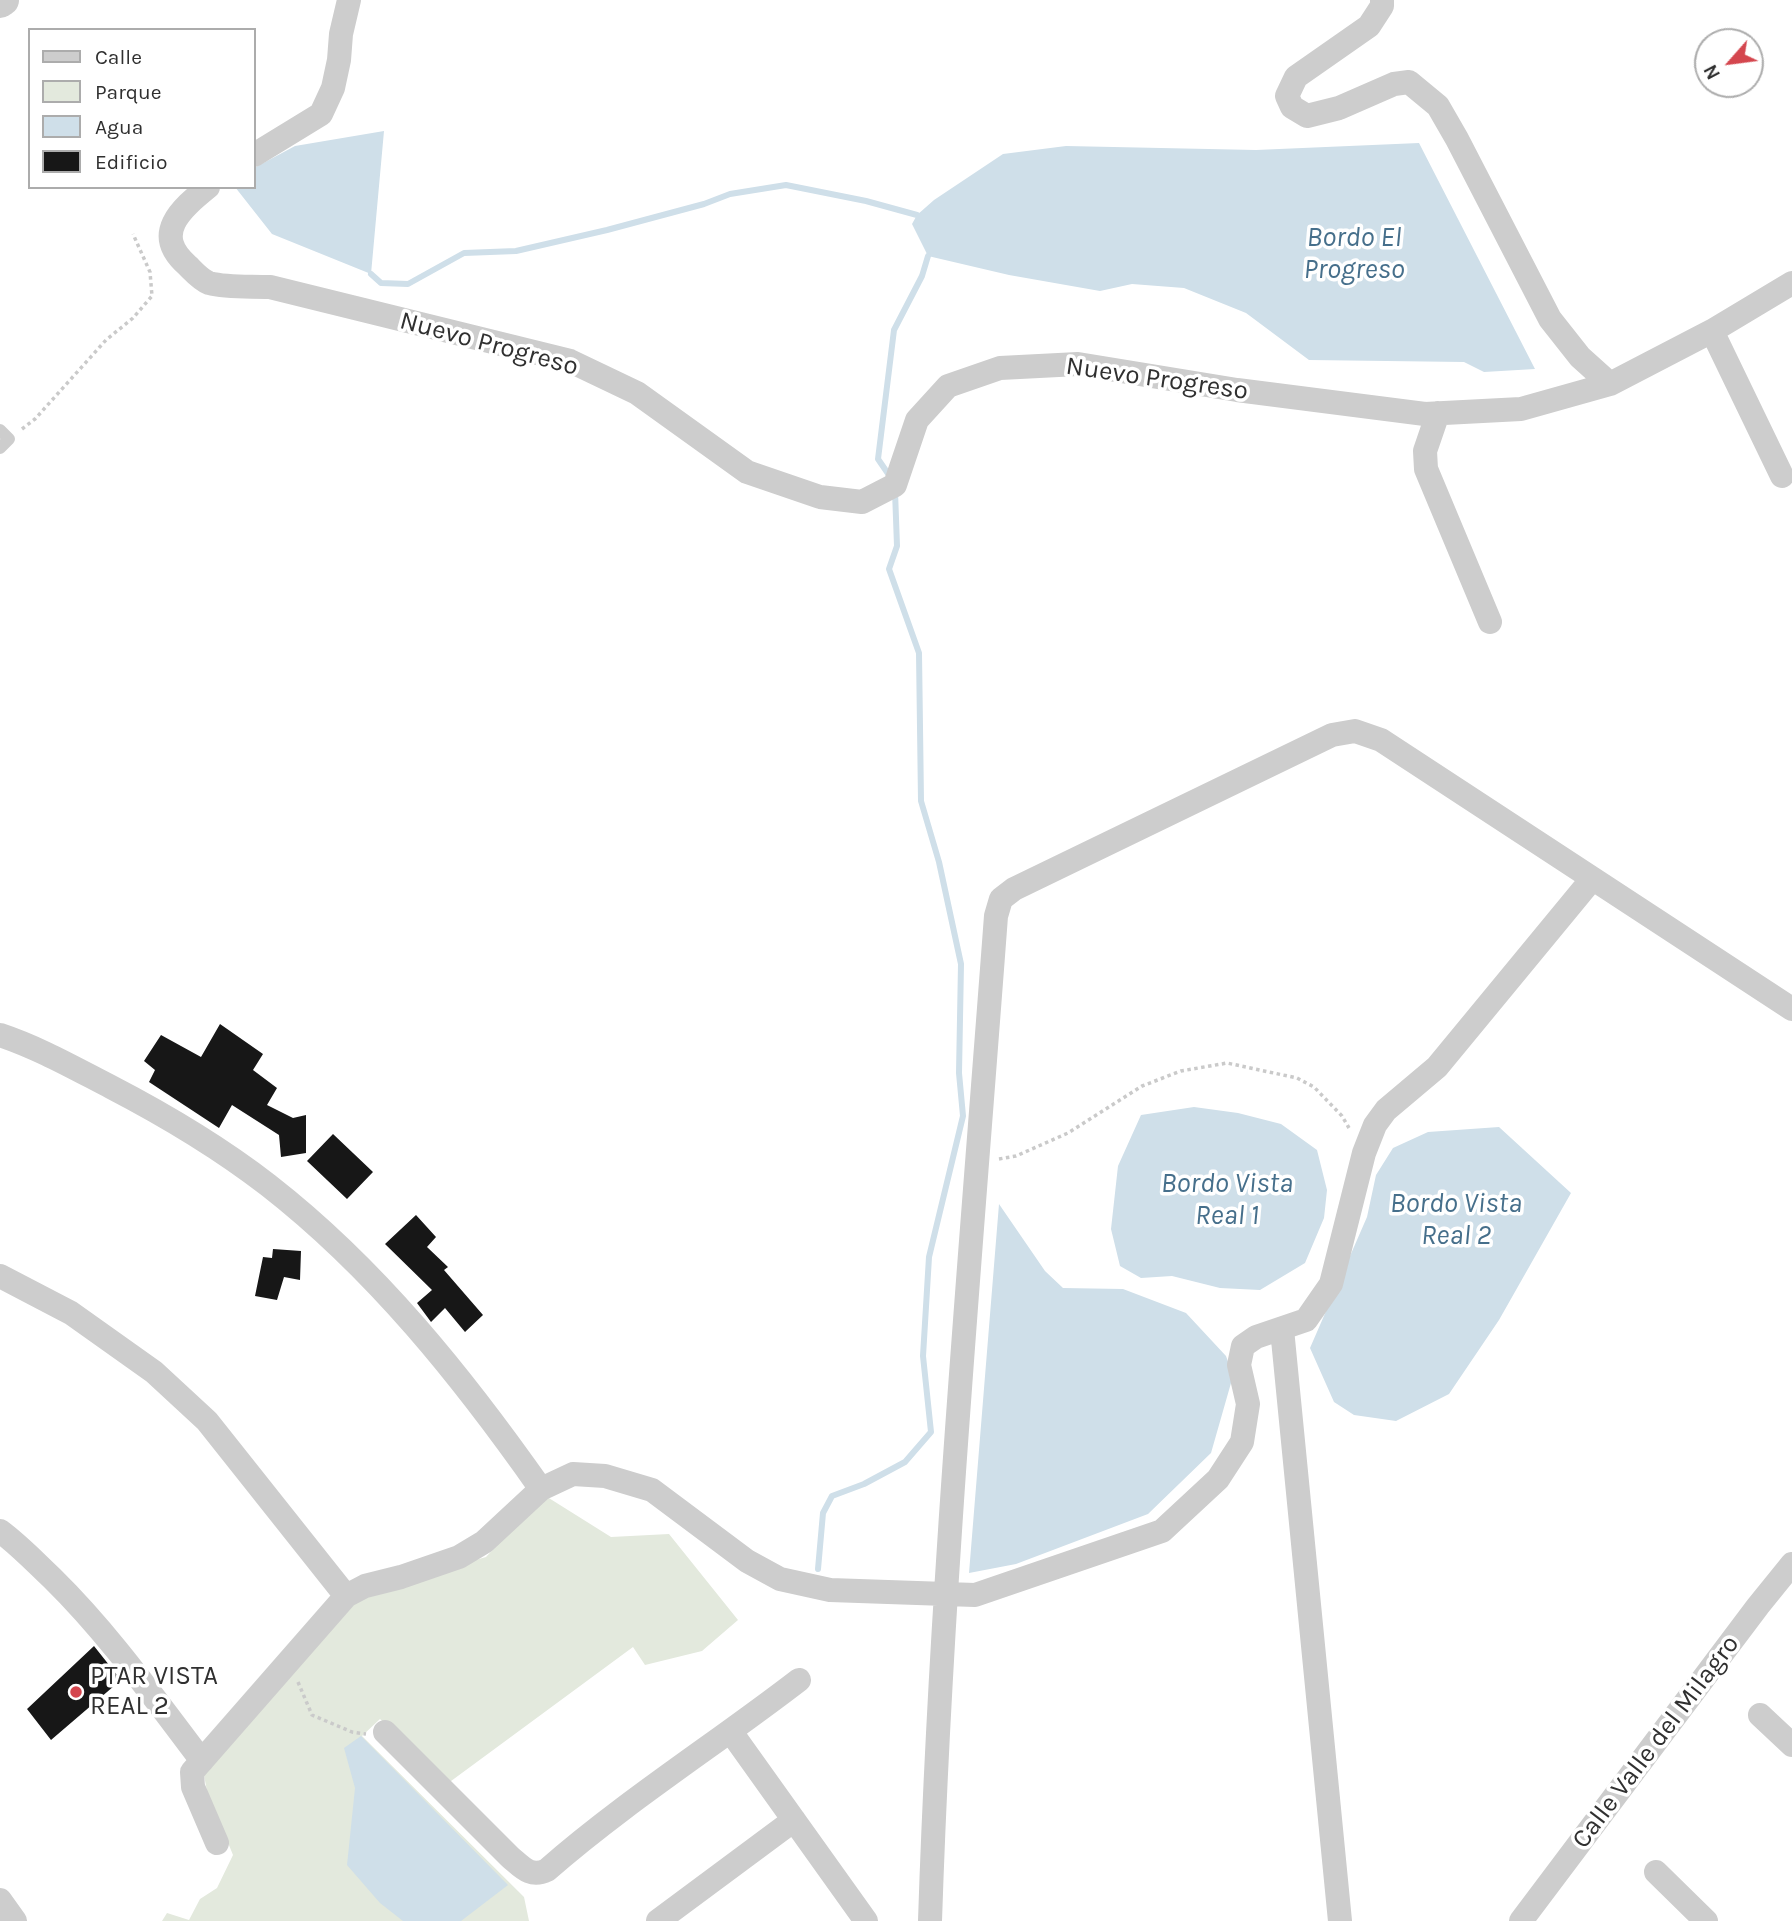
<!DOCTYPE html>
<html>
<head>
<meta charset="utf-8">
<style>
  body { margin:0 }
  #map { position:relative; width:1792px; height:1921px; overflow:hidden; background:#fff; font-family:Karla,sans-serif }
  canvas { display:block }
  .legend { position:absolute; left:28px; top:28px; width:228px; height:161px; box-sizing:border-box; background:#fff; border:2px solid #acacac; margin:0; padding:9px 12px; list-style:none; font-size:21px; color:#303030 }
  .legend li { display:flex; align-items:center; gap:14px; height:35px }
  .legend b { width:35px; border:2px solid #acacac }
  .north { position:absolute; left:1694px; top:28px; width:70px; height:70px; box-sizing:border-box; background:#fff; border:2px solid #acacac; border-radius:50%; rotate:242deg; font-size:19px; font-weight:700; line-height:28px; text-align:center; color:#303030 }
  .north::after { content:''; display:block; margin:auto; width:24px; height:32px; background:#d4464e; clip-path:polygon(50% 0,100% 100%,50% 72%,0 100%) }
</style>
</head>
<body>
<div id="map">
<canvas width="1792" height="1921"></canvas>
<ul class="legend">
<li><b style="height:9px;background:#cdcdcd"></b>Calle</li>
<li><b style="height:19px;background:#e3e9dd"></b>Parque</li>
<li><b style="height:19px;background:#cfdfe9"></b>Agua</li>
<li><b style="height:19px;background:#171717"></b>Edificio</li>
</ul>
<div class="north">N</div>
</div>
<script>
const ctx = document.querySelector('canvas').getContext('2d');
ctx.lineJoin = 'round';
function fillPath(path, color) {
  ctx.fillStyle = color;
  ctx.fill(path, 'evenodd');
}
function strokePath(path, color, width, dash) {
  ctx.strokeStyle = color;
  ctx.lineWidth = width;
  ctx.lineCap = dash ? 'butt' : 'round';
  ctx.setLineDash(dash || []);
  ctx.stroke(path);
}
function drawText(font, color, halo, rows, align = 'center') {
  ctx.font = font + ' Karla,sans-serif';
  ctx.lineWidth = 7;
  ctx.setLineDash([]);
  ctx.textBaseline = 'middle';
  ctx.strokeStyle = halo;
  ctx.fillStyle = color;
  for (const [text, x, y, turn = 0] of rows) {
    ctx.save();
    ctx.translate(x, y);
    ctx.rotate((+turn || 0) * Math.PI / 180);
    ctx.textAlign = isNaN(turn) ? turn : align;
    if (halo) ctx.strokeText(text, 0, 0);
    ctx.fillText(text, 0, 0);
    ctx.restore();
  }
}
fillPath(new Path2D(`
  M544 1495 611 1537 669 1534 738 1620 702 1651 645 1665 633 1647 447 1784 380 1719 362 1736 524 1897 529 1921H162L167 1913 189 1920 200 1899 217 1888 233 1855 207 1791 203 1770 340 1594 410 1579 486 1557Z`), '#e3e9dd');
fillPath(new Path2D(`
  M384 131 371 274 272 234 235 187H254V168L295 146Z
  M1419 143 1535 369 1484 372 1464 362 1309 360 1246 313 1184 288 1132 284 1100 291 1009 275 928 256 912 224 917 215 934 200 1003 154 1066 146 1256 150Z
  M1194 1107 1238 1113 1281 1124 1317 1150 1327 1190 1324 1218 1305 1263 1260 1290 1220 1288 1172 1276 1141 1278 1120 1266 1111 1229 1118 1166 1141 1115Z
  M1499 1127 1571 1193 1499 1320 1449 1394 1396 1421 1354 1415 1334 1402 1310 1348 1367 1217 1376 1175 1393 1148 1428 1132Z
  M999 1204 1045 1271 1063 1288 1123 1289 1186 1313 1226 1356 1233 1376 1211 1453 1148 1514 1016 1564 969 1573Z
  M361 1736 508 1885 461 1921H403L380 1903 347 1865 355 1788 344 1748Z`), '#cfdfe9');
strokePath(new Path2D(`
  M371 274 381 283 408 284 464 253 516 251 607 230 704 204 730 194 786 185 866 201 917 215
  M891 478 878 459 894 330 922 276 928 256
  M818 1569 823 1513 832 1496 864 1484 905 1462 931 1432 923 1356 929 1257 963 1116 959 1073 961 964 939 862 921 801 919 653 889 569 897 546 895 491`), '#cfdfe9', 6);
fillPath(new Path2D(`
  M220 1024 263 1054 253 1070 277 1088 267 1105 293 1118 306 1115V1153L281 1157 279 1135 232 1105 219 1128 149 1082 155 1070 144 1061 161 1035 201 1057Z
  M333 1134 373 1172 347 1199 307 1161Z
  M416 1215 436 1237 427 1247 448 1267 444 1270 483 1315 465 1332 445 1308 431 1322 417 1303 432 1290 385 1244Z
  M273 1249 301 1251 300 1280 284 1277 277 1300 255 1296 263 1257 272 1258Z
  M94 1646 121 1680 51 1740 27 1709Z`), '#171717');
strokePath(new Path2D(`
  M22 429 35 419 106 340 133 318 152 296 150 272 133 234
  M999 1159 1016 1156 1068 1133 1142 1086 1181 1071 1227 1063 1297 1078 1314 1087 1342 1116 1349 1128
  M298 1682 312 1715 352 1732 366 1734`), '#cacaca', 3.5, [3.5, 3.5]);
strokePath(new Path2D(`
  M0 430 9 439 0 448`), '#cdcdcd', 12);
strokePath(new Path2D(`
  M1382 0V6L1369 26 1296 77 1287 96 1292 107 1307 116 1339 108 1394 84 1409 82 1438 106 1457 139 1550 319 1580 357 1610 384
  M254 155 321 114 333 88 339 60 341 34 349 0
  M208 187C181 209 151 234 188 266 194 272 201 280 209 283 228 288 250 286 270 287L570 361 637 393 747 472 820 497 862 502 895 485 917 420 948 386 1000 368 1078 364 1237 390 1425 414 1521 409 1610 384 1712 331 1792 283
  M1712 331 1782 476
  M1438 413 1425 451 1426 469 1490 622
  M0 1035C39 1048 74 1068 111 1087 165 1115 220 1148 268 1185 376 1269 463 1378 541 1489
  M0 1276 71 1313 154 1372 207 1421 346 1596
  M1282 1329 1340 1921
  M0 1531C19 1545 35 1562 52 1578 109 1634 154 1698 202 1761
  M1760 1715 1792 1745
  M385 1732 510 1857C522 1867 530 1878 547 1870 626 1801 716 1744 799 1680
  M731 1732 866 1921
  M217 1843 193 1787 192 1772 346 1596 365 1586 401 1577 459 1557 484 1542 541 1489 573 1474 605 1476 652 1490 747 1561 780 1579 830 1590 975 1595 1162 1531 1218 1479 1242 1442 1248 1404 1239 1365 1243 1346 1256 1337 1306 1320 1331 1284 1364 1153 1375 1125 1386 1110 1437 1067 1592 879
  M1656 1872 1706 1921
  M0 1900 15 1921
  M658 1921 794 1820
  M930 1921C941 1585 971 1251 996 916L1001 899 1014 889 1332 735 1355 731 1381 740 1792 1009
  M1521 1921 1758 1606 1792 1564`), '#cdcdcd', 24);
strokePath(new Path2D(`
  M0 2 3 0`), '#cdcdcd', 32);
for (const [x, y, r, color] of [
  [76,1692,7,"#d4464e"]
]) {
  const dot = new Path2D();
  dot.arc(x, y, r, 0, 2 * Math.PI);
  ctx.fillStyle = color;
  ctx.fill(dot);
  strokePath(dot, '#fff', 2.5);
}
drawText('26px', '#303030', '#fff', [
  ["Nuevo Progreso",489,344,15],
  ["Nuevo Progreso",1157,379,8],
  ["Calle Valle del Milagro",1656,1742,-53]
]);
drawText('26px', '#303030', '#fff', [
  ["PTAR VISTA",90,1677],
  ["REAL 2",90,1707]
], 'left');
drawText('italic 28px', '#466f8b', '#fff', [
  ["Bordo El",1354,238],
  ["Progreso",1354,270],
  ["Bordo Vista",1227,1184],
  ["Real 1",1227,1216],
  ["Bordo Vista",1456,1204],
  ["Real 2",1456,1236]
]);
</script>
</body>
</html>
